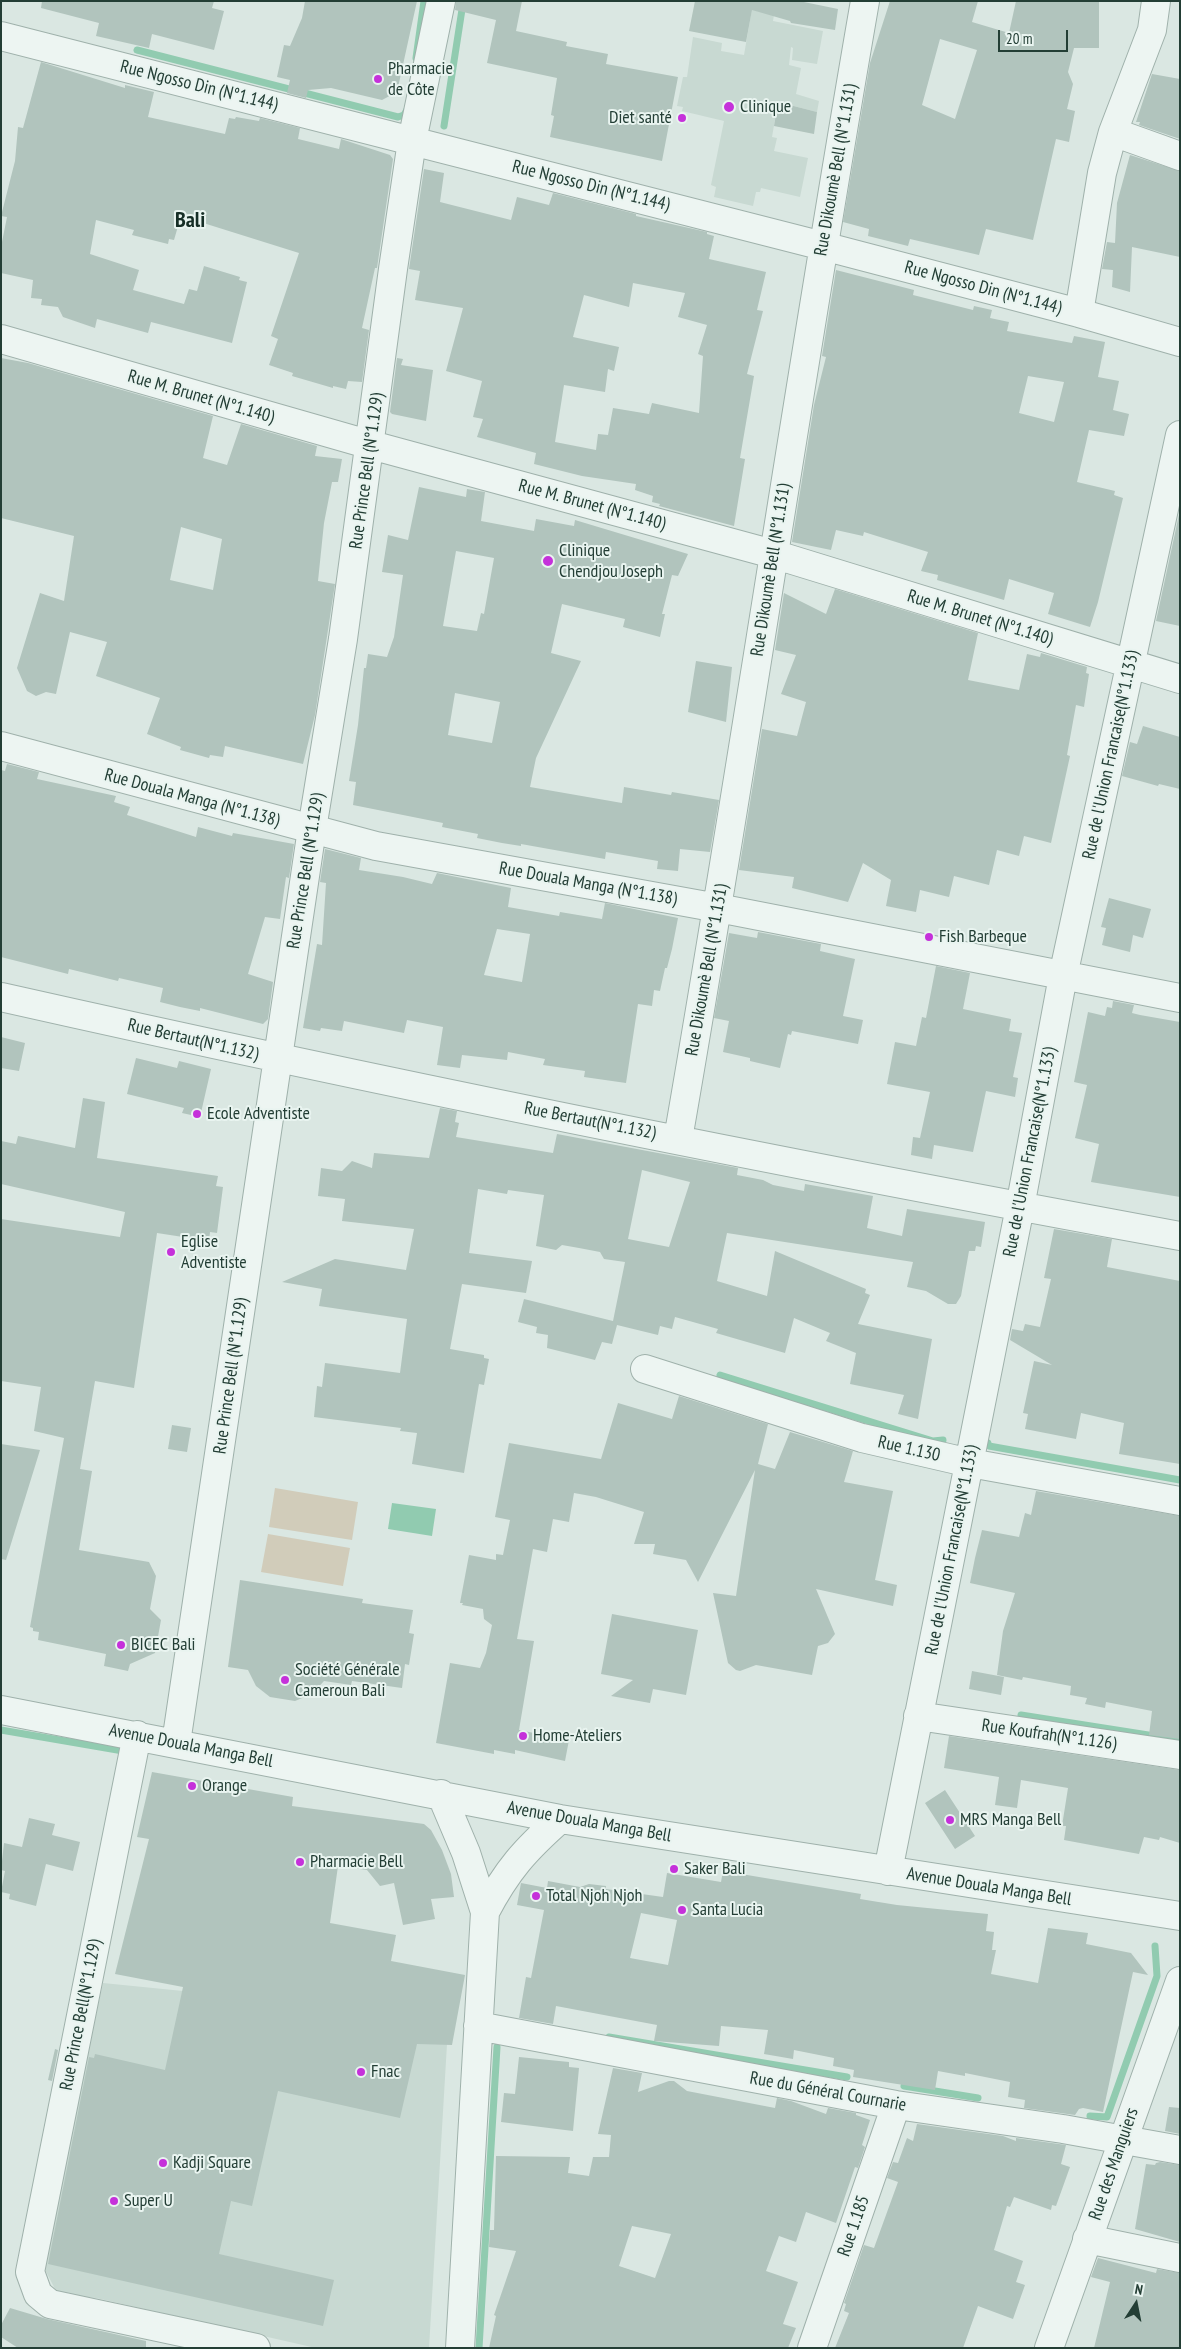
<!DOCTYPE html>
<html>
<head>
<meta charset="utf-8">
<style>
  body { margin:0 }
  #map { position:relative; width:1181px; height:2349px; overflow:hidden; background:#dae7e2; font-family:"PT Sans Narrow",sans-serif }
  canvas { display:block }
  .frame { position:absolute; inset:0; border:2px solid #233e35; pointer-events:none }
  .north { position:absolute; left:1111px; top:2279px; width:50px; height:50px; -webkit-text-stroke:4px #e9f4f0; paint-order:stroke; rotate:11deg; font-size:14px; font-weight:700; line-height:20px; text-align:center; color:#233e35 }
  .north::after { content:''; display:block; margin:auto; width:18px; height:22px; background:#233e35; clip-path:polygon(50% 0,100% 100%,50% 72%,0 100%) }
  .scale { position:absolute; left:998px; top:30px; width:70px; height:22px; box-sizing:border-box; border:2px solid #233e35; border-top:0; padding-left:6px; font-size:15px; line-height:18px; white-space:nowrap; color:#233e35; -webkit-text-stroke:4px #e9f4f0; paint-order:stroke }
</style>
</head>
<body>
<div id="map">
<canvas width="1181" height="2349"></canvas>
<div class="frame"></div>
<div class="north">N</div>
<div class="scale">20 m</div>
</div>
<script>
const ctx = document.querySelector('canvas').getContext('2d');
ctx.lineJoin = 'round';
function fillPath(path, color) {
  ctx.fillStyle = color;
  ctx.fill(path, 'evenodd');
}
function strokePath(path, color, width, dash) {
  ctx.strokeStyle = color;
  ctx.lineWidth = width;
  ctx.lineCap = dash ? 'butt' : 'round';
  ctx.setLineDash(dash || []);
  ctx.stroke(path);
}
function drawText(font, color, halo, rows, align = 'center') {
  ctx.font = font + ' "PT Sans Narrow",sans-serif';
  ctx.lineWidth = 4;
  ctx.setLineDash([]);
  ctx.textBaseline = 'middle';
  ctx.strokeStyle = halo;
  ctx.fillStyle = color;
  for (const [text, x, y, turn = 0] of rows) {
    ctx.save();
    ctx.translate(x, y);
    ctx.rotate((+turn || 0) * Math.PI / 180);
    ctx.textAlign = isNaN(turn) ? turn : align;
    if (halo) ctx.strokeText(text, 0, 0);
    ctx.fillText(text, 0, 0);
    ctx.restore();
  }
}
fillPath(new Path2D(`
  M752 9 774 15 773 21 823 31 817 64 792 60 793 48 791 47 789 65 801 68 796 94 819 101 817 112 778 102 772 137 777 138 774 151 808 158 800 197 761 188 760 192H756L753 206 714 197 716 187 711 185 724 121 682 111 683 107 677 106 683 77H687L693 37 722 43 721 51 744 55Z
  M103 1983 183 1991 447 2044 429 2348H316L96 2298 62 2295 55 2289 41 2262Z`), '#c8d9d2');
fillPath(new Path2D(`
  M275 1488 358 1502 352 1540 269 1527Z
  M268 1534 350 1548 343 1586 261 1572Z`), '#d1ccba');
fillPath(new Path2D(`
  M392 1503 436 1509 432 1536 388 1529Z`), '#91cbb0');
strokePath(new Path2D(`
  M137 50 398 117 404 115 408 108
  M416 58 424 1
  M444 126 463 3
  M720 1375 933 1441 943 1440
  M988 1443 989 1446 1180 1480
  M1021 1715 1180 1740
  M1 1730 129 1752
  M609 2037 847 2077
  M904 2086 978 2098
  M1090 2116 1107 2117 1157 1976 1155 1946
  M479 2348 497 2047`), '#91cbb0', 7);
fillPath(new Path2D(`
  M42 1H214L212 8 224 11 214 50 152 34 149 48 96 36 99 23 41 8Z
  M305 1H417L397 92 382 100 331 88 308 90 306 98 287 93 290 80 277 77 284 45 290 46 302 18Z
  M456 1H522L516 31 567 42 566 46 608 54 606 64 678 77 662 161 550 137 554 116 551 115 557 78 487 63 496 20 455 10Z
  M695 1H799L838 9 835 30 791 23 790 21 752 10 746 42 689 31Z
  M890 1H978L972 22 1009 33 1016 1H1099V48H1074L1068 72 1073 84 1067 109 1075 111 1069 142 1056 139 1033 240 986 229 979 255 910 239 908 246 868 236 869 229 843 222 870 63ZM940 39 977 50 955 119 922 105Z
  M41 62 125 88V85L154 92 148 117 225 134 229 118 235 119 236 117 259 121 260 118 300 128 298 139 339 149 341 139 390 155 393 159 377 268H375L362 328 369 330 362 382 348 381 346 389 333 386V388L292 376 293 373 269 365 278 339 271 336 299 253 181 216 174 240 169 239 168 244 132 235 134 230 96 220 90 254 139 270 133 290 184 304 189 289 197 291 204 266 240 277 239 280 247 282 232 343 151 322 148 333 97 319 95 328 63 317 58 307 41 305 42 299 31 298 33 280 1 273V247L7 217 1 216 15 161 18 127 23 128Z
  M1152 74 1180 79V139L1139 125 1140 122H1136Z
  M778 102 817 112 814 134 774 126Z
  M1130 155 1180 171V257L1132 247 1130 292 1112 287 1113 270 1102 269 1107 242 1115 243 1117 203Z
  M424 169 444 173 440 202 511 220 517 197 549 205 553 193 636 214V216L707 232V234L714 236 709 259 766 272 757 310 763 311 747 374 754 376 740 458 745 459 734 526 659 506 660 504 652 502 653 496 635 490 636 484 582 476 534 464 536 453 477 437 483 419 473 417 482 381 446 371 463 308 415 300 420 271 409 269ZM633 283 685 293 678 317 707 325 698 354 703 356 699 413 652 403 649 414 613 408 608 435 598 434 596 450 555 442 564 385 605 392 608 369 614 371 619 347 573 337 584 295 629 307Z
  M836 270 914 290 913 295 973 310 974 306 992 310 990 318 1009 322 1007 331 1072 343 1074 336 1105 342 1098 377 1119 381 1113 410 1129 414 1124 436 1089 430 1077 482 1115 491 1114 495 1123 498 1098 602 1090 627 1048 614 1054 593 1009 579 1004 600 937 580 938 575 921 571 928 552 864 532 863 536 836 530 831 550 792 542 814 405 826 357 822 356ZM1028 376 1064 382 1054 422 1019 413Z
  M1 358 28 363 213 416 203 458 227 465 241 424 317 446 315 456 342 459 338 482H332L324 523 318 581 335 584 315 715 303 764 225 746 223 757 210 755 209 758 180 750 181 747 147 734 160 698 96 676 107 642 70 632 56 694 46 692 36 696 27 691 17 668 40 593 64 601 74 536 1 518ZM181 527 222 539 213 590 170 580Z
  M397 358 403 359 401 365 433 370 426 421 392 414 390 412Z
  M419 487 466 497 467 489 485 492 481 521 534 531 536 519 574 526 575 520 688 554 678 576 672 575 662 614H665L660 637 623 627 625 619 562 604 551 653 581 661 536 758 530 787 622 803 624 787 671 795 672 792 719 800 710 852 680 849 678 871 657 869 658 861 606 852 605 859 521 844V846L502 843 477 838 478 834 442 827 443 823 353 805 356 782 349 781 358 725 364 668H366L368 654 387 657 394 637 403 575 382 572 388 535 408 540ZM456 551 494 558 484 614 481 613 477 631 443 626ZM455 693 500 702 492 743 448 735Z
  M1180 510V626L1156 621Z
  M835 589 978 633 968 680 1019 690 1027 654 1040 657 1041 653 1087 667 1086 673 1089 674 1084 707 1076 705 1067 755 1070 756 1051 843 1024 836 1019 856 997 850 989 885 954 876 949 897 920 890 916 912 886 906 891 880 863 863 848 902 792 888 794 877 739 870 762 729 797 736 806 702 781 694 796 655 775 650 784 593 826 614Z
  M696 661 732 667 726 722 688 712Z
  M1143 726 1180 737V789L1159 784 1158 786 1122 776 1130 742 1137 744Z
  M7 764 39 772 37 779 116 796 114 802 130 807 127 815 196 837 198 827 232 836 233 833 294 844 289 878 286 877 280 919 265 917 248 974 273 982 268 1019 263 1024 200 1008V1011L180 1007 160 1002 163 988 119 978 118 981 69 969 68 974 1 957V770L5 771Z
  M325 849 361 858 359 870 403 877 432 884 437 873 511 888 508 907 559 916 560 912 602 919 605 903 678 918 672 949 667 968H665L660 991 654 990 652 1006 638 1004 626 1083 584 1077 585 1071 543 1065 545 1059 508 1052 507 1060 462 1055 460 1068 437 1065 443 1027 407 1020 404 1033 344 1021 342 1031 321 1028 320 1031 303 1028 317 944 322 945 326 883 320 882ZM497 929 530 934 522 982 484 975Z
  M1109 898 1151 909 1143 938 1133 935 1130 952 1102 945 1106 928 1101 927Z
  M758 932 821 944 820 951 855 959 843 1016 863 1020 858 1044 792 1031 791 1035 788 1034 780 1068 750 1061V1058L723 1052 729 1021 714 1018 729 933 757 938Z
  M936 966 970 973 963 1009 1011 1019 1009 1031 1022 1033 1013 1077 1018 1078 1015 1097 986 1091 973 1152 934 1145 932 1159 911 1155 913 1137 920 1138 930 1092 887 1084 895 1042 916 1046 922 1017 926 1018Z
  M1113 1001 1134 1005 1132 1013 1140 1015 1180 1022V1197L1091 1182 1099 1144 1075 1138 1087 1085 1074 1082 1088 1012 1105 1016 1107 1007 1112 1008Z
  M1 1037 25 1043 19 1071 1 1068Z
  M136 1058 177 1068 179 1061 211 1069 200 1117 182 1113 184 1108 127 1094Z
  M83 1098 105 1102 97 1158 218 1176 216 1186 223 1187 217 1233 210 1232 209 1241 157 1233 134 1388 95 1381 80 1469 92 1471 79 1550 149 1562 156 1576 150 1609 161 1620 155 1653 130 1664 128 1671 104 1666 106 1654 38 1640 39 1632 33 1631V1628L30 1627 64 1438 34 1431 41 1387 1 1381V1219L120 1237 125 1212 1 1184V1141L16 1144 18 1136 75 1148Z
  M440 1108 457 1111 455 1122 459 1123 456 1137 553 1153 557 1134 738 1168 737 1175 763 1180 773 1185 804 1191 805 1184 873 1196 867 1228 902 1236 907 1209 985 1222 981 1247 976 1246 975 1251H969L961 1296 956 1304H948L926 1291 907 1287 913 1262 727 1233 717 1281 767 1296 775 1251 866 1289 865 1293 870 1295 858 1324 932 1339 918 1419 898 1414 904 1395 850 1384 856 1353 826 1341 830 1333 794 1318 785 1353 716 1333 718 1329 675 1317 672 1329 660 1326 658 1335 617 1325 612 1344 602 1342 595 1360 547 1348 548 1335 536 1333 537 1327 518 1322 524 1299 613 1321 625 1262 604 1259 600 1252 579 1248 562 1245 556 1250 536 1246 544 1195 508 1190 507 1194 478 1189 469 1253 532 1261 526 1293 462 1284 450 1349 484 1355V1358L489 1359 484 1385 479 1384 464 1473 412 1464 417 1433 400 1431 401 1428 314 1417 317 1386 322 1387 325 1363 400 1373 407 1319 319 1306 322 1289 282 1282 335 1259 406 1270 414 1229 342 1221 345 1199 318 1196 321 1168 342 1171 352 1161 372 1168 374 1153 429 1158ZM642 1170 690 1182 669 1247 628 1239Z
  M1054 1229 1112 1239 1107 1267 1180 1281V1464L1119 1454 1124 1423 1081 1413 1076 1439 1025 1429 1028 1414 1023 1413 1034 1361 1052 1365 1010 1340 1012 1329 1023 1331 1025 1324 1040 1327 1051 1279 1044 1278Z
  M679 1396 768 1424 758 1464 775 1469 790 1432 853 1451 844 1482 893 1491 875 1580 897 1585 893 1606 816 1589 835 1634 828 1643 818 1646 812 1675 756 1665 740 1671 736 1670 728 1663 713 1593 736 1596 755 1470 698 1582 686 1560 653 1554 655 1544H634L644 1512 596 1497 574 1493 569 1522 553 1519 547 1552 533 1549 517 1639 534 1641 519 1730 569 1740 565 1761 515 1750V1754L494 1750V1754L436 1743 450 1663 480 1668 486 1653 492 1625 484 1619 483 1609 462 1605 463 1603H460L469 1555 496 1560V1554L503 1555 510 1520 495 1517 509 1443 601 1459 618 1403 672 1419Z
  M172 1425 191 1428 187 1452 168 1449Z
  M1 1444 40 1450 6 1560 1 1559Z
  M1036 1491 1180 1516V1739L1149 1735 1152 1711 1106 1702 1105 1708 1085 1704 1087 1698 1070 1695 1071 1686 1023 1677 1022 1680 997 1675 1003 1631 1015 1593 970 1583 975 1558 982 1530 1019 1537 1025 1513 1031 1515Z
  M240 1580 363 1599 362 1603 413 1610 409 1633 414 1634 409 1665 405 1664 402 1688 352 1681 351 1685 324 1681 312 1694 295 1701 270 1697 256 1686 248 1670 228 1667Z
  M612 1614 698 1630 686 1695 653 1689 650 1703 611 1696 633 1680 601 1674Z
  M972 1671 1004 1677 1001 1695 969 1689Z
  M949 1736 1180 1770V1843L1160 1837 1159 1840 1144 1837 1139 1854 1064 1840 1066 1826H1062L1068 1788 1021 1780 1017 1808 995 1805 999 1777 944 1768Z
  M152 1772 293 1797 292 1806 424 1824 431 1830 442 1850 451 1874 454 1897 431 1899 435 1919 403 1925 394 1883 380 1886 367 1870 338 1866 330 1923 396 1935 391 1961 465 1975 452 2045 417 2044 400 2118 278 2091 252 2206 231 2201 219 2254 334 2280 323 2326 48 2264 89 2057 94 2058 95 2054 165 2070 183 1987 115 1974 149 1839 137 1837Z
  M945 1790 975 1836 955 1849 925 1803Z
  M29 1818 55 1824 52 1835 80 1842 73 1871 46 1864 36 1906 9 1899 10 1894 1 1892 5 1871 1 1870 4 1843 22 1847Z
  M723 1871 861 1894 860 1899 897 1905 988 1914 986 1931 994 1932 992 1950H996L991 1974 1038 1983 1048 1928 1088 1933 1086 1944 1131 1953 1148 1975 1133 1972 1103 2112 1083 2108 1079 2109 1075 2115 1024 2108 1025 2100 1008 2097 1010 2082 965 2073V2076L938 2071 935 2090 853 2077 854 2070 833 2066 834 2058 794 2050 793 2059 764 2054 768 2030 721 2026 719 2046 654 2041 657 2025 556 2006 553 2024 519 2018 526 1977 531 1978 544 1910 517 1905 521 1883 547 1888 548 1881 580 1887 589 1884 606 1886V1889L663 1897 667 1873 721 1882ZM641 1913 677 1920 668 1965 630 1958Z
  M55 2049 58 2050 52 2081 48 2080Z
  M519 2057 569 2062V2067L579 2068 573 2131 501 2122 504 2093 515 2094Z
  M613 2068 642 2073 638 2092 669 2081H674L687 2091 775 2108 777 2098 791 2101 826 2114 828 2108 856 2113V2115L870 2120 862 2145 865 2147 858 2168 855 2167 836 2223 806 2212 796 2242 779 2236 766 2271 798 2282 783 2324 796 2328 788 2348H489L496 2316 494 2315 516 2251 489 2247 490 2230H494L496 2156 570 2157 568 2173 589 2176 593 2157H609L611 2135 598 2134ZM632 2226 671 2234 655 2278 619 2266Z
  M1169 2107 1180 2108V2134L1165 2131Z
  M917 2124 1003 2136 1016 2141V2138L1066 2145 1061 2164 1070 2167 1056 2206 1052 2205 1051 2210 1014 2197 1010 2207 1007 2206 994 2250 1023 2261 1016 2282 1025 2285 1013 2319 978 2306 963 2348H835L849 2313 844 2311 846 2304 844 2303 864 2245 874 2248 898 2182 887 2178 893 2162 898 2163 907 2138 913 2141Z
  M1160 2162 1180 2165V2242L1135 2229 1146 2164 1155 2165 1156 2163Z
  M1098 2258 1156 2273 1157 2269 1180 2273V2348H1094L1110 2282 1091 2277Z
  M10 2308 47 2319 146 2341V2348H18L1 2337V2325Z`), '#b1c4bd');
const minor = new Path2D(`
  M1 36 823 246 1079 313 1180 342
  M1113 132 1180 156
  M1079 313 1102 173 1113 132 1152 30 1156 1
  M1 339 371 445 773 554 1180 679
  M1 746 376 846 718 908 1180 998
  M1 997C392 1085 786 1164 1180 1236
  M678 1139C744 760 799 380 865 1
  M645 1369 862 1438 970 1463 1180 1501
  M1 1710 560 1819 1180 1916
  M918 1716 1180 1755
  M137 1735 30 2272 38 2294 50 2304 256 2348
  M176 1743 312 829 343 639 393 269 412 141 441 1
  M441 1794 466 1853 485 1912 460 2348
  M888 1871 1020 1207 1063 976 1180 435
  M485 1912C507 1870 525 1850 560 1819
  M478 2026 896 2105 1063 2129 1180 2150
  M1087 2239 1180 2258
  M812 2348 896 2105
  M1049 2348 1180 1981`);
strokePath(minor, '#9fb1ab', 30);
strokePath(minor, '#edf5f2', 28);
for (const [x, y, r, color] of [
  [378,79,5,"#c531da"],
  [729,107,6,"#c531da"],
  [682,118,5,"#c531da"],
  [548,561,6,"#c531da"],
  [929,937,5,"#c531da"],
  [197,1114,5,"#c531da"],
  [171,1252,5,"#c531da"],
  [121,1645,5,"#c531da"],
  [285,1680,5,"#c531da"],
  [523,1736,5,"#c531da"],
  [192,1786,5,"#c531da"],
  [950,1820,5,"#c531da"],
  [300,1862,5,"#c531da"],
  [674,1869,5,"#c531da"],
  [536,1896,5,"#c531da"],
  [682,1910,5,"#c531da"],
  [361,2072,5,"#c531da"],
  [163,2163,5,"#c531da"],
  [114,2201,5,"#c531da"]
]) {
  const dot = new Path2D();
  dot.arc(x, y, r, 0, 2 * Math.PI);
  ctx.fillStyle = color;
  ctx.fill(dot);
  strokePath(dot, '#e9f4f0', 2);
}
drawText('18px', '#233e35', '#e9f4f0', [
  ["Pharmacie",388,69],
  ["de Côte",388,90],
  ["Clinique",740,107],
  ["Diet santé",672,118,"right"],
  ["Clinique",559,551],
  ["Chendjou Joseph",559,572],
  ["Fish Barbeque",939,937],
  ["Ecole Adventiste",207,1114],
  ["Eglise",181,1242],
  ["Adventiste",181,1263],
  ["BICEC Bali",131,1645],
  ["Société Générale",295,1670],
  ["Cameroun Bali",295,1691],
  ["Home-Ateliers",533,1736],
  ["Orange",202,1786],
  ["MRS Manga Bell",960,1820],
  ["Pharmacie Bell",310,1862],
  ["Saker Bali",684,1869],
  ["Total Njoh Njoh",546,1896],
  ["Santa Lucia",692,1910],
  ["Fnac",371,2072],
  ["Kadji Square",173,2163],
  ["Super U",124,2201]
], 'left');
drawText('18px', '#233e35', '#e9f4f0', [
  ["Rue Ngosso Din (N°1.144)",199,86,14],
  ["Rue Dikoumè Bell (N°1.131)",836,170,-80],
  ["Rue Ngosso Din (N°1.144)",591,186,14],
  ["Rue Ngosso Din (N°1.144)",983,288,15],
  ["Rue M. Brunet (N°1.140)",201,397,16],
  ["Rue Prince Bell (N°1.129)",367,471,-82],
  ["Rue M. Brunet (N°1.140)",592,505,15],
  ["Rue Dikoumè Bell (N°1.131)",771,570,-81],
  ["Rue M. Brunet (N°1.140)",980,618,17],
  ["Rue de l'Union Francaise(N°1.133)",1111,755,-78],
  ["Rue Douala Manga (N°1.138)",192,798,15],
  ["Rue Prince Bell (N°1.129)",306,871,-81],
  ["Rue Douala Manga (N°1.138)",588,884,10],
  ["Rue Dikoumè Bell (N°1.131)",707,970,-80],
  ["Rue Bertaut(N°1.132)",193,1040,13],
  ["Rue Bertaut(N°1.132)",590,1121,11],
  ["Rue de l'Union Francaise(N°1.133)",1030,1152,-79],
  ["Rue Prince Bell (N°1.129)",231,1376,-82],
  ["Rue 1.130",909,1449,13],
  ["Rue de l'Union Francaise(N°1.133)",952,1550,-79],
  ["Rue Koufrah(N°1.126)",1049,1735,8],
  ["Avenue Douala Manga Bell",191,1746,11],
  ["Avenue Douala Manga Bell",589,1822,10],
  ["Avenue Douala Manga Bell",989,1887,9],
  ["Rue Prince Bell(N°1.129)",81,2015,-79],
  ["Rue du Général Cournarie",828,2092,10],
  ["Rue des Manguiers",1114,2164,-71],
  ["Rue 1.185",854,2226,-71]
]);
drawText('bold 22px', '#162e26', '#e9f4f0', [
  ["Bali",190,221]
]);
</script>
</body>
</html>
